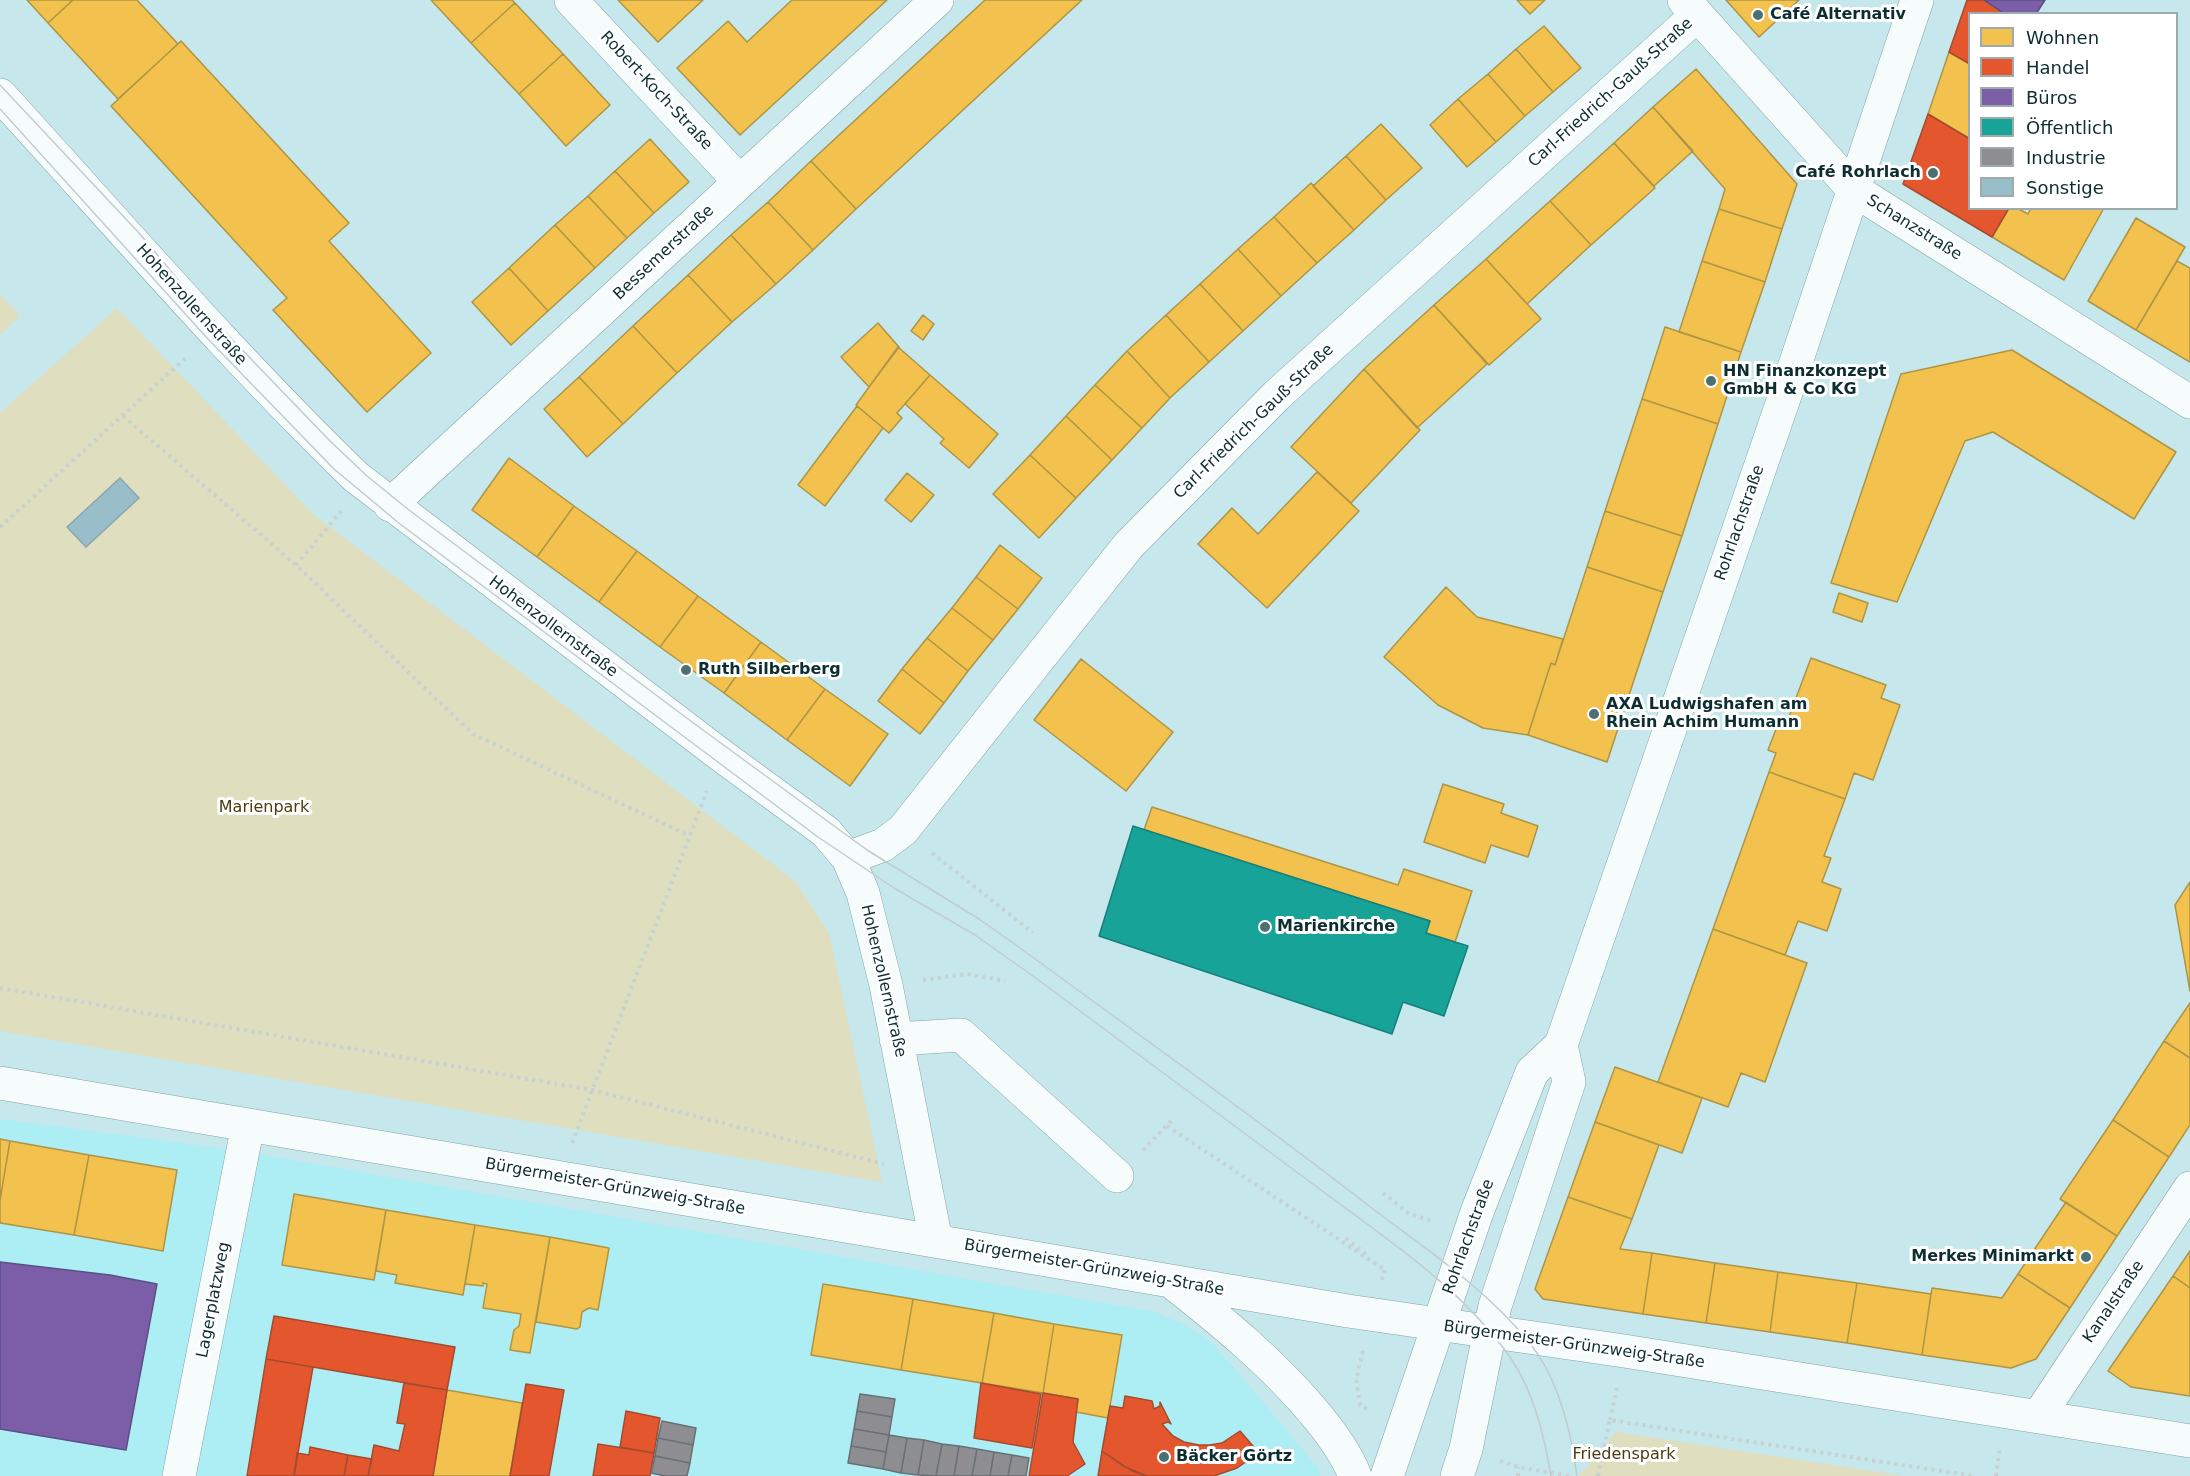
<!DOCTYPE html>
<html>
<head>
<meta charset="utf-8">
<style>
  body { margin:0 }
  #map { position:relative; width:2190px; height:1476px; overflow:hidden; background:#c6e7ec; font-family:"DejaVu Sans",sans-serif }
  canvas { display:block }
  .legend { position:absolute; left:1968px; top:12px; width:210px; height:198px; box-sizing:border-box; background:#fff; border:2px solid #9eabad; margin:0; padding:8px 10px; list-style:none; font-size:18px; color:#0d2e31 }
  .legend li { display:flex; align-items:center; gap:12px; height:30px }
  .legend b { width:30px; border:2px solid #9eabad }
</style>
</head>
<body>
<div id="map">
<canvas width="2190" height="1476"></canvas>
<ul class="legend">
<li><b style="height:16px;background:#f2c14e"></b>Wohnen</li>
<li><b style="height:16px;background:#e4572e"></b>Handel</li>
<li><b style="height:16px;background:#7b5ea7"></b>Büros</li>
<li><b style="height:16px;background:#17a398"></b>Öffentlich</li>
<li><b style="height:16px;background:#8d8d92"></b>Industrie</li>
<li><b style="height:16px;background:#98bfc9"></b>Sonstige</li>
</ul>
</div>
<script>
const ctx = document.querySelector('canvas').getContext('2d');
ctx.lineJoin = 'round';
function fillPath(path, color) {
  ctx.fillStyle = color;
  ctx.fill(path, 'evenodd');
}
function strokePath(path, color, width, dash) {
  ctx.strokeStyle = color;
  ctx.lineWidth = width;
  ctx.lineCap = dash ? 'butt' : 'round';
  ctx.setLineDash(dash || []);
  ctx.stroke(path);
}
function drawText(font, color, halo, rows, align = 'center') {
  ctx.font = font + ' "DejaVu Sans",sans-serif';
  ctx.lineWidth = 6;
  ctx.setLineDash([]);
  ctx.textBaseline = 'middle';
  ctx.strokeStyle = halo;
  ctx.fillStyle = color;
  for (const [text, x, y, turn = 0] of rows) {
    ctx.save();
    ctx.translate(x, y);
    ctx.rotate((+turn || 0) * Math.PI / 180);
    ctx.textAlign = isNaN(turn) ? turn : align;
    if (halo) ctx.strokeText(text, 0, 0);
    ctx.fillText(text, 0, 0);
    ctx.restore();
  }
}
fillPath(new Path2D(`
  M0 1119 241 1151 1155 1312 1183 1324 1208 1339 1232 1365 1318 1468 1320 1476H0Z`), '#adedf4');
fillPath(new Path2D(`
  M0 294 20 316 0 335Z
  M117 308 313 514 795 881 829 933 882 1182 0 1031V413Z
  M1616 1432 1905 1476H1579Z`), '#dfdebf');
const homes = new Path2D(`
  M27 0H73L48 23Z
  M73 0H137L178 44 118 99 48 23Z
  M431 0H512L515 3 471 43Z
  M618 0H703L658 42Z
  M792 0H887L740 135 677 68 728 21 747 42Z
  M985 0H1082L856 209 811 161Z
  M1517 0H1545L1530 14Z
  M1726 0H1799L1759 37Z
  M515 3 563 54 519 94 471 43Z
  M1544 26 1581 68 1553 92 1516 49Z
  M181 41 349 223 329 241 431 353 367 412 273 310 287 298 111 106Z
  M1516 49 1553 92 1525 116 1488 74Z
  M1949 52 1970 64V139L1928 114Z
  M563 54 610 105 566 146 519 94Z
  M1696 69 1797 184 1782 229 1719 209 1725 189 1653 107Z
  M1488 74 1525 116 1496 142 1458 99Z
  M1458 99 1496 142 1467 167 1430 125Z
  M1653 107 1693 151 1654 186 1614 143Z
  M1381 124 1422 168 1386 200 1346 156Z
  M650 139 689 182 654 213 615 171Z
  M1614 143 1655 188 1591 245 1550 201Z
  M1346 156 1386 200 1354 230 1313 186Z
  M811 161 856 209 813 250 768 202Z
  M615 171 654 213 627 238 588 196Z
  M1311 183 1354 230 1317 263 1274 217Z
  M588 196 627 238 595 268 555 225Z
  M1550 201 1591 245 1527 304 1486 259Z
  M768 202 813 250 776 284 731 235Z
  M2009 208H2017L2028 214 2031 208H2104L2064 280 1992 237Z
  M1719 209 1782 229 1765 282 1702 261Z
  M1274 217 1317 263 1281 296 1238 249Z
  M2136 218 2185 247 2136 330 2088 301Z
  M555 225 595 268 548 311 509 268Z
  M731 235 776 284 732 322 688 275Z
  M1238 249 1281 296 1243 331 1200 284Z
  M1486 259 1541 319 1489 365 1434 305Z
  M1702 261 1765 282 1741 352 1679 332Z
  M2177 261 2190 268V362L2136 330Z
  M509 268 548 311 511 345 472 302Z
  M688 275 732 322 677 373 633 326Z
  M1200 284 1243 331 1209 362 1166 315Z
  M1434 305 1487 364 1417 428 1364 369Z
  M923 315 934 324 923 340 911 331Z
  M1166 315 1209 362 1170 398 1127 351Z
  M878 323 899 347 869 387 841 357Z
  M633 326 677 373 623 424 579 377Z
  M1665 327 1741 352 1718 424 1642 399Z
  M898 347 930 375 897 413 902 418 889 433 856 405Z
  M2012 350 2176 452 2134 519 1993 432 1965 441 1897 602 1831 583 1901 374Z
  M1127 351 1170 398 1142 428 1095 385Z
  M1364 369 1420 430 1351 503 1291 447Z
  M930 375 998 434 969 468 940 443 944 439 905 404Z
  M579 377 623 424 587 457 544 409Z
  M1095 385 1142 428 1112 460 1066 416Z
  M1642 399 1718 424 1682 536 1605 511Z
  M857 406 883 428 825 506 798 485Z
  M1066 416 1112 460 1076 498 1030 455Z
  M1030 455 1076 498 1039 538 993 494Z
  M509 458 574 506 537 557 472 510Z
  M1317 472 1359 511 1267 608 1198 544 1232 508 1258 534Z
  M907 473 934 495 911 522 885 500Z
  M574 506 637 551 599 602 537 557Z
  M1605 511 1682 536 1663 592 1587 567Z
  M1000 545 1042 578 1018 609 976 577Z
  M637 551 698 596 660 647 599 602Z
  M1587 567 1663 592 1607 762 1528 735 1551 663 1555 665Z
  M976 577 1018 609 993 640 952 608Z
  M1446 587 1477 617 1563 639 1555 665 1551 663 1528 735 1483 728 1438 705 1384 657Z
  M1839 593 1868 603 1862 622 1833 612Z
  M698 596 761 642 724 693 660 647Z
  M952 608 993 640 968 671 927 638Z
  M927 638 968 671 944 703 902 669Z
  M761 642 825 689 787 740 724 693Z
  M1811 658 1886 685 1881 698 1900 705 1873 780 1854 773 1845 799 1769 772 1776 753 1768 750 1780 719 1787 722Z
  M1081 659 1173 732 1126 791 1034 720Z
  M902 669 944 703 920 734 878 701Z
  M825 689 888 734 850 786 787 740Z
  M1769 772 1845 799 1824 856 1831 858 1822 882 1841 889 1827 931 1798 921 1785 955 1713 929Z
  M1443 784 1504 804 1501 813 1538 826 1528 857 1491 845 1485 863 1424 842Z
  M1152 807 1398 885 1404 869 1472 891 1455 942 1426 933 1430 921 1144 830Z
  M2190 882V991L2175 905Z
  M1713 929 1807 963 1765 1082 1741 1073 1728 1107 1658 1082Z
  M2190 1003V1058L2164 1041Z
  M2164 1041 2190 1058V1125L2169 1157 2113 1120Z
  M1615 1067 1702 1098 1682 1153 1595 1122Z
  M2113 1120 2169 1157 2117 1236 2060 1199Z
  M1595 1122 1659 1145 1632 1219 1568 1197Z
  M0 1139 10 1141 0 1200Z
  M10 1141 89 1155 74 1235 0 1223V1200Z
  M89 1155 177 1170 163 1251 74 1235Z
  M294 1194 386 1210 374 1280 282 1265Z
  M1568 1197 1632 1219 1620 1249 1652 1253 1643 1314 1543 1299 1535 1289Z
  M2066 1202 2117 1236 2070 1308 2018 1274Z
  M386 1210 475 1225 463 1295 395 1283 397 1275 376 1271Z
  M475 1225 550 1237 530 1353 510 1350 514 1330 519 1326 521 1314 483 1308 487 1284 483 1283V1286L465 1284Z
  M550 1237 609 1248 598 1310 589 1308 582 1312 580 1327 577 1329 536 1322Z
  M2190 1251V1288L2173 1276Z
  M1652 1253 1715 1263 1706 1323 1643 1314Z
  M1715 1263 1778 1272 1770 1332 1706 1323Z
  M1778 1272 1857 1283 1847 1343 1770 1332Z
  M2018 1274 2070 1308 2036 1359 2011 1368 1922 1355 1932 1288 2002 1298Z
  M2173 1276 2190 1288V1396L2131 1387 2108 1371Z
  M1857 1283 1931 1294 1922 1355 1847 1343Z
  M823 1284 913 1299 901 1370 811 1355Z
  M913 1299 994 1313 982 1383 901 1370Z
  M994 1313 1054 1324 1043 1393 982 1383Z
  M1054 1324 1122 1335 1108 1418 1076 1412 1078 1399 1043 1393Z
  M447 1390 522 1403 510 1476H433Z`);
fillPath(homes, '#f2c14e');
strokePath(homes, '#ad9545', 1.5);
const shops = new Path2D(`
  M1967 0H1984L2005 14H1970V64L1949 52Z
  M1928 114 1970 139V208H2009L1992 237 1903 184Z
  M274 1316 455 1347 447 1390 266 1359Z
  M266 1359 313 1367 294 1476H247Z
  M404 1383 447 1390 433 1476H368L374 1445 399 1451 405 1424 397 1423Z
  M981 1383 1041 1394 1032 1448 974 1438Z
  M526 1384 564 1390 549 1476H510Z
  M1043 1393 1078 1399 1073 1442 1085 1464 1067 1476H1029Z
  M1125 1396 1152 1401 1154 1409 1160 1406V1402L1171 1424 1168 1422 1162 1424 1173 1436 1184 1442 1199 1445H1210L1222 1443 1240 1431 1259 1453 1237 1468 1214 1476H1147L1132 1471 1102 1451 1110 1406 1123 1408Z
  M626 1411 660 1418 654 1453 620 1447Z
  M598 1444 654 1453 650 1476H593Z
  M310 1447 348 1455 344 1476H294L297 1453 309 1455Z
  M1102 1451 1123 1466 1147 1476H1098Z
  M348 1455 372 1459 368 1476H344Z`);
fillPath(shops, '#e4572e');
strokePath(shops, '#a44b2f', 1.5);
const offices = new Path2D(`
  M1984 0H2045L2036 14H2005Z
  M0 1262 110 1275 157 1284 126 1450 0 1429Z`);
fillPath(offices, '#7b5ea7');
strokePath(offices, '#5a5084', 1.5);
const public = new Path2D(`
  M1133 826 1430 921 1426 933 1468 946 1444 1016 1403 1002 1392 1034 1099 936Z`);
fillPath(public, '#17a398');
strokePath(public, '#148079', 1.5);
const industry = new Path2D(`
  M860 1394 895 1399 892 1417 857 1411Z
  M857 1411 892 1417 889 1435 854 1429Z
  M662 1421 696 1428 693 1445 658 1438Z
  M854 1429 889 1435 886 1452 851 1446Z
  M889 1435 907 1438 901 1473 883 1469Z
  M658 1438 693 1445 690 1463 655 1456Z
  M907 1438 924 1440 918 1475 901 1473Z
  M924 1440 942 1444 936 1476 918 1475Z
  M942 1444 959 1446 954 1476H936Z
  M851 1446 886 1452 883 1469 848 1463Z
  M959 1446 977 1449 972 1476H954Z
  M977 1449 994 1452 990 1476H972Z
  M994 1452 1012 1455 1008 1476H990Z
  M1012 1455 1029 1458 1026 1476H1008Z
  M655 1456 690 1463 687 1476H665L651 1473Z`);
fillPath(industry, '#8d8d92');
strokePath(industry, '#677075', 1.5);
const building = new Path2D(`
  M120 478 139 498 86 547 67 527Z`);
fillPath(building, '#98bfc9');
strokePath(building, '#8aa6ac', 1.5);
const minor = new Path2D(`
  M571 0 740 182
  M1684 0 1854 190 2190 402
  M0 95C118 224 231 356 356 477L722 756 826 832 848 858 863 893 886 985 936 1241
  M390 505 937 0
  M848 858 883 845 903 830 1128 546 1277 395 1697 15
  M896 1039 961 1035 1117 1176
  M0 1083 1348 1311 1624 1351 2190 1441
  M1173 1283C1223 1322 1271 1362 1312 1410 1329 1430 1346 1452 1355 1476
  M2038 1417 2190 1188
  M179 1476 248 1125
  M1387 1476 1477 1212 1532 1072 1561 1045 1784 398 1917 0
  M1457 1476 1466 1449 1495 1306 1569 1082 1561 1045`);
strokePath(minor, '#85a3a6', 34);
strokePath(new Path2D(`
  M123 416 296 565 473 734 690 836
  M0 527 188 356
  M296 565 342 510
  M932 853 1033 933
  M923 980 967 974 1005 981
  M0 988 592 1090 884 1164
  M1167 1126 1385 1270
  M572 1143 707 791
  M1143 1150 1173 1119
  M1383 1193 1408 1213 1434 1222
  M1346 1238 1368 1256
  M1382 1280 1385 1270
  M1363 1351 1356 1379 1360 1405 1370 1411
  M1610 1420 1617 1388
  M1500 1461 1518 1467 1570 1476
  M1518 1476V1467
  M1598 1476 1610 1420 1974 1476
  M1996 1476 2000 1447`), '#c7d1d2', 4, [3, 4.5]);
strokePath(minor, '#f6fbfc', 33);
strokePath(new Path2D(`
  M0 85 139 233 200 306 329 440 367 476 409 510 688 719 867 850 979 919 1023 950C1140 1036 1259 1120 1373 1209 1427 1250 1485 1288 1528 1341 1558 1377 1571 1430 1577 1476
  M0 109 207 338 334 469 400 524 818 837 894 888 975 935 1033 976C1125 1045 1218 1113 1310 1182 1381 1235 1458 1284 1510 1357 1534 1392 1544 1435 1551 1476`), '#c1cccd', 1.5);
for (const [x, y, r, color] of [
  [1758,15,6,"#4e6f72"],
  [1933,173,6,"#4e6f72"],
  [1711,381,6,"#4e6f72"],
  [686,670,6,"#4e6f72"],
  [1594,714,6,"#4e6f72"],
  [1265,927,6,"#4e6f72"],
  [2086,1257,6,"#4e6f72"],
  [1164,1457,6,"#4e6f72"]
]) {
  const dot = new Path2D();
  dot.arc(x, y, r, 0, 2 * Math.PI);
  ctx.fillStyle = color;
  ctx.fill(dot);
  strokePath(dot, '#fff', 2);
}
drawText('bold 16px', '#0d2e31', '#fff', [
  ["Café Alternativ",1770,15],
  ["Café Rohrlach",1921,173,"right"],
  ["HN Finanzkonzept",1723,372],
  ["GmbH & Co KG",1723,390],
  ["Ruth Silberberg",698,670],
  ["AXA Ludwigshafen am",1606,705],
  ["Rhein Achim Humann",1606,723],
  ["Marienkirche",1277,927],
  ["Merkes Minimarkt",2074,1257,"right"],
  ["Bäcker Görtz",1176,1457]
], 'left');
drawText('16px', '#0d2e31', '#fff', [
  ["Robert-Koch-Straße",656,91,47],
  ["Carl-Friedrich-Gauß-Straße",1611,93,-42],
  ["Schanzstraße",1914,228,32],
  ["Bessemerstraße",664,253,-43],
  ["Hohenzollernstraße",191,305,48],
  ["Carl-Friedrich-Gauß-Straße",1254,422,-44],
  ["Rohrlachstraße",1740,523,-71],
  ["Hohenzollernstraße",553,627,37],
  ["Hohenzollernstraße",883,981,77],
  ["Bürgermeister-Grünzweig-Straße",615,1187,10],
  ["Rohrlachstraße",1469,1237,-70],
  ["Bürgermeister-Grünzweig-Straße",1094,1268,10],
  ["Lagerplatzweg",214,1300,-79],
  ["Kanalstraße",2114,1302,-56],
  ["Bürgermeister-Grünzweig-Straße",1574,1345,8]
]);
drawText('16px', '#4c3a11', '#fff', [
  ["Marienpark",264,808],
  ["Friedenspark",1624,1455]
]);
</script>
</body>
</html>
